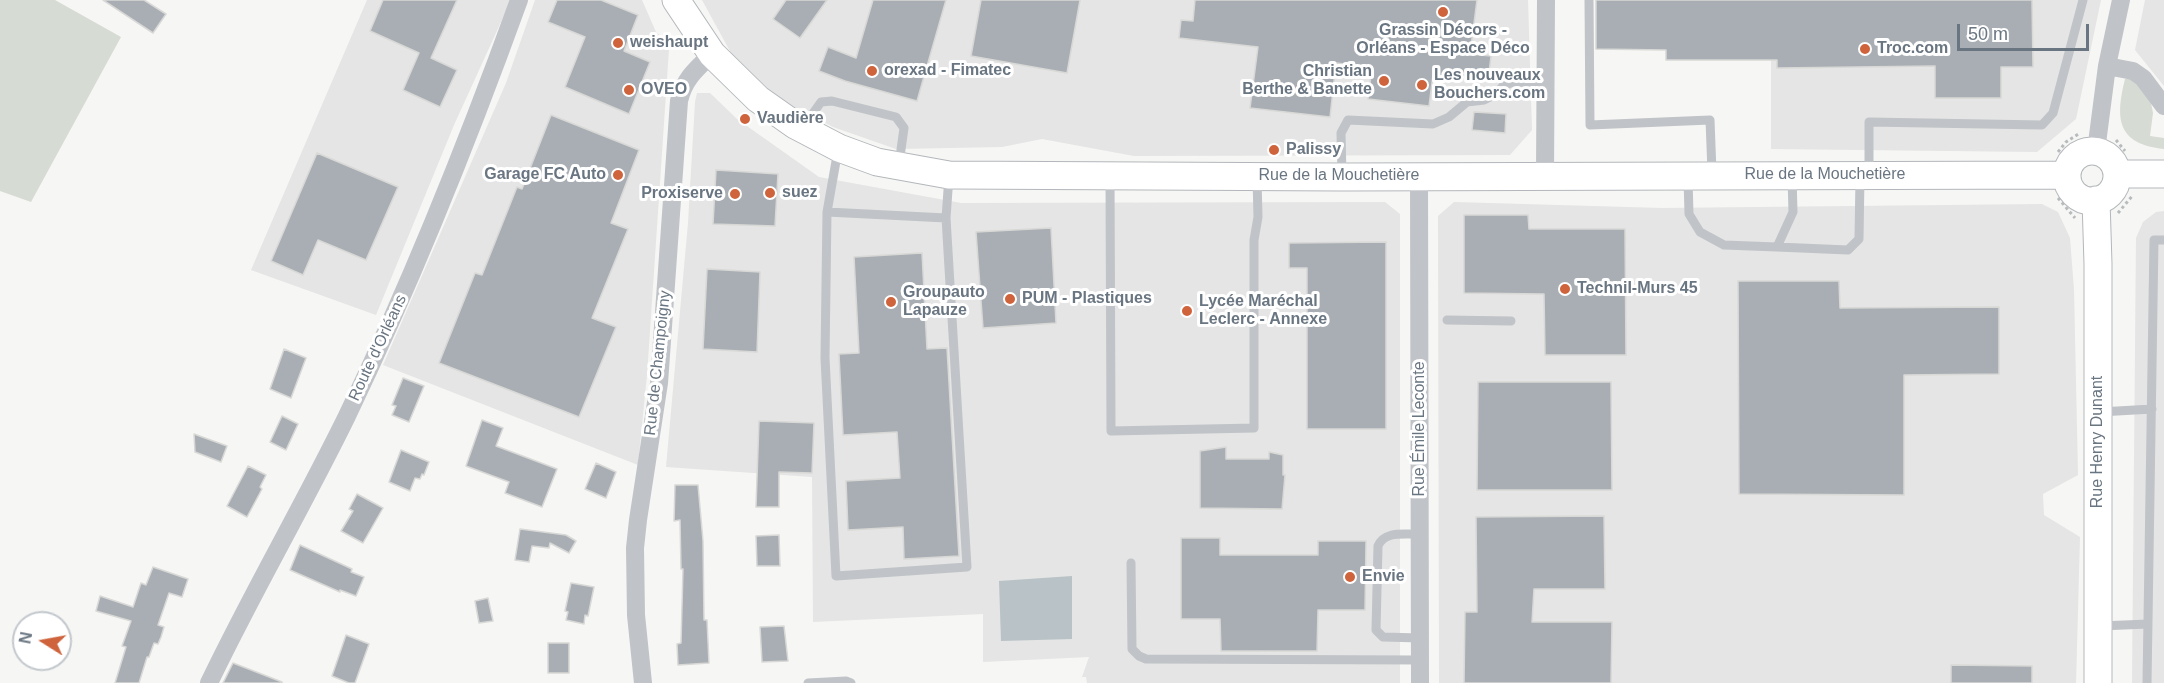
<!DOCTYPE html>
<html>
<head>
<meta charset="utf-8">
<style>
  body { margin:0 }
  #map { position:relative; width:2164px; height:683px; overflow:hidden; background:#f6f6f4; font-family:Arial,sans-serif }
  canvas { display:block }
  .north { position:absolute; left:12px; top:611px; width:60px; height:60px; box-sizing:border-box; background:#fff; border:2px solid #c3c8cd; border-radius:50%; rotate:281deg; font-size:16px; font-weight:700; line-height:24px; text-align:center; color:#697581 }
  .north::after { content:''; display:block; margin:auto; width:21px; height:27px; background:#ce633c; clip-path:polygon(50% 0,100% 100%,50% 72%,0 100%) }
  .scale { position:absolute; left:1957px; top:24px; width:132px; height:27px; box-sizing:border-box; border:3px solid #697581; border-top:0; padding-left:8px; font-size:18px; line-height:21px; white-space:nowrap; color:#697581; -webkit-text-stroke:4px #fff; paint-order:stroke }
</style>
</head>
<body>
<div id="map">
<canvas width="2164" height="683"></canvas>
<div class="north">N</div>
<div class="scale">50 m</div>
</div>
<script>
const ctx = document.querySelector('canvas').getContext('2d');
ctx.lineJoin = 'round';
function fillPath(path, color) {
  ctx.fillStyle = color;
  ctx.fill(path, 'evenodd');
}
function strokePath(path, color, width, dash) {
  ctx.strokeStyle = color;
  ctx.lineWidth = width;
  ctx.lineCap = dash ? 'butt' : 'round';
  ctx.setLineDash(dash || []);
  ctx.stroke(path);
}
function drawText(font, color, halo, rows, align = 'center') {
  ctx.font = font + ' Arial,sans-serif';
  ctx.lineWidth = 6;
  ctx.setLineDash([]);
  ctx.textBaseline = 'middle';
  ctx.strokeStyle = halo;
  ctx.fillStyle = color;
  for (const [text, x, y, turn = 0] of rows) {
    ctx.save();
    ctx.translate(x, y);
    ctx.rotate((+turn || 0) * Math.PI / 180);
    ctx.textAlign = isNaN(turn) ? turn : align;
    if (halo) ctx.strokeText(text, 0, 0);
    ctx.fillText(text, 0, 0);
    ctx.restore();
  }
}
fillPath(new Path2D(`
  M367 0H511L454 125 376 315 251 270Z
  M535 0H642L656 32 667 41 669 49 647 375 638 465 383 365 506 83Z
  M702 0H1528L1532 130 1510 155 1134 156 1042 139 1002 147 896 149 833 127 780 100 731 53Z
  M1771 0H2101L2076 119 2037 152 1771 149Z
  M2145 0H2164V86L2135 50Z
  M697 93H710L737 119 819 177 961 203 1385 202 1400 214V683H1087L1086 677H1082L1089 657 983 662V614L813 622 812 477 666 467 688 223 695 102Z
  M1454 202 1662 208 2042 204 2058 212 2070 238 2074 290 2078 475 2043 494 2044 515 2080 537 2076 683H1439L1438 216Z
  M2164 211V683H2132L2136 238 2143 222 2156 212Z`), '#e4e5e4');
fillPath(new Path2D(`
  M0 0H55L121 37 31 202 0 191Z
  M2130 78 2149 93 2153 113 2150 136 2164 138V149C2117 144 2115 119 2125 79Z`), '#d6dbd3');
fillPath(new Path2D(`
  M1072 576V639L1001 641 999 581Z`), '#b9c2c6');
const building = new Path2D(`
  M103 0H144L166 14 153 33Z
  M383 0H457L431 58 457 70 440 107 403 90 419 53 370 31Z
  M557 0H601L638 15 624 51 650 62 629 114 565 87 585 37 548 22Z
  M786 0H827L800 38 773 19Z
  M873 0H946L917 101 845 81 819 71 828 47 856 58Z
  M981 0H1080L1067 73 971 56Z
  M1195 0H1477L1470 54 1491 56 1488 81 1433 75 1429 106 1368 99 1372 67 1336 63 1330 117 1250 108 1258 47 1179 38 1181 20 1193 21Z
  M1596 0H2032L2033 67H2001V98H1935V66L1777 68V60H1666V50L1596 49Z
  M1474 112 1506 114 1505 133 1472 130Z
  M551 115 639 150 611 223 628 229 592 318 616 327 579 417 439 363 475 273 482 275 517 187 522 189Z
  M317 153 398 187 366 260 318 240 303 275 271 261Z
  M716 170 778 174 775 226 713 224Z
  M1464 215H1528L1529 229H1625L1626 355H1545L1544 294 1464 293Z
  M1051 228 1056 323 983 328 976 232Z
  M1386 242V429H1307V268H1289V243Z
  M922 253 927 349 947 348 959 556 904 559 903 527 848 530 846 481 900 478 897 432 843 435 839 354 859 353 854 257Z
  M707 269 760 272 757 352 703 349Z
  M1738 281H1839L1840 308 1999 307V374L1904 375V495L1739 494Z
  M284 349 306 358 291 398 270 389Z
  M403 378 424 386 409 422 392 415 396 406 392 405Z
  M1478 382H1611L1612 490H1477Z
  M282 416 298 424 286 450 270 442Z
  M482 420 503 428 496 446 557 469 542 507 505 493 509 482 466 466Z
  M759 421 814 423 812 473 779 472V507H756Z
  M194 434 227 446 221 462 195 452Z
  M1226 447V459H1269V452L1283 455V475H1285L1282 509 1200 508V451Z
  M401 450 429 462 424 475 422 474 420 479 415 478 410 491 389 482Z
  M596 463 616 472 606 498 585 489Z
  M248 466 266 475 260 487 262 489 247 517 227 506Z
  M675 485H698L703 541 704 620H707L709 663 678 665 677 644 681 643 683 569H681L680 520 674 521Z
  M357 494 383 508 363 543 341 531 353 511 349 509Z
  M1604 516 1605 589H1534L1532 622H1612L1611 683H1464L1465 612H1477L1476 517Z
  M520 529 566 535 576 541 569 553 550 543 549 548 532 546 529 562 515 560Z
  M779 535 780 566H757L756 536Z
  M1181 538H1220V555H1318V541H1366L1365 610H1318L1317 651H1221L1220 619H1181Z
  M300 545 352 569 351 572 364 577 356 596 340 590V592L290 570Z
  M153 567 188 579 182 597 169 593 158 625 164 627 161 637 158 644 154 643 149 657H147L139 683H115L126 647 122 646 131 621 96 611 100 596 133 607 141 583 146 585Z
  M571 583 594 587 588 616 585 615 584 624 566 620 568 612 565 611Z
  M488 598 493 621 479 623 475 601Z
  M784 626 788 661 762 662 760 627Z
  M346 635 369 644 355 683H349L332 676Z
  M548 643H569V673H548Z
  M233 663 282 682V683H223Z
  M1951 665 2032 666V683H1951Z`);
fillPath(building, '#a8aeb3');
strokePath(building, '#d8d8d6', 1.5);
const secondary = new Path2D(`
  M676 0 712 54 758 99 795 125 839 148 877 162 949 175 1342 177 2067 175
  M2067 176a25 25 0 1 1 50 0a25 25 0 1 1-50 0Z
  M2117 174H2164
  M2096 200 2098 264V683`);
strokePath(secondary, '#b3b7bb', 29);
strokePath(new Path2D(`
  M2116 140 2125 151
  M2058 152 2066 142 2080 133
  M2058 198 2075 218
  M2118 213 2133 195`), '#b8bbbd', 3, [3, 3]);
strokePath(new Path2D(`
  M1589 0 1590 125 1710 120 1712 172
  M804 126 821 102 832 101 896 117 904 128 899 164
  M838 150 827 212 946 218 949 176
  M1869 173V122L2042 125 2053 113 2083 0
  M1342 175 1341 133 1348 120 1433 124 1449 117 1467 102 1484 100 1496 94 1503 86 1513 82 1545 83
  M1110 177 1111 431 1254 428V240L1258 217 1257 178
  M1688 178 1689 214 1700 232 1724 245 1777 247 1793 212 1792 177
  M827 212 825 358 836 576 967 567 946 218
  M1777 247 1848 250 1859 239 1860 177
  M1447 320 1511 321
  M2100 412 2152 409
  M1420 534C1405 535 1385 530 1378 546L1376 630 1383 637 1420 638
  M1131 563 1132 649 1139 656 1146 659 1420 660
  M2100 626 2148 624
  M808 683 846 681 851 683
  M2147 683 2154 240H2164`), '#c0c3c7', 9);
strokePath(new Path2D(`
  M2107 66 2133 71 2143 78 2164 106
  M2096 151 2107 66 2121 0
  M1419 176 1420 683
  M1545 176 1546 0
  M209 683C252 593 303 506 347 416 412 281 468 141 519 0
  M643 683 636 615 635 548 638 520 659 383 679 101C684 79 696 69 712 54`), '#c0c3c7', 18);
strokePath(secondary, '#fff', 27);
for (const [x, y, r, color] of [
  [1443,12,6,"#ce633c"],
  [618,43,6,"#ce633c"],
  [1865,49,6,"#ce633c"],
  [872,71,6,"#ce633c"],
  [1384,81,6,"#ce633c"],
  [1422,85,6,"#ce633c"],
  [629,90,6,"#ce633c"],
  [745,119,6,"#ce633c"],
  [1274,150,6,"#ce633c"],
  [618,175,6,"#ce633c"],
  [770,193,6,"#ce633c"],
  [735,194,6,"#ce633c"],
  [1565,289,6,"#ce633c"],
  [1010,299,6,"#ce633c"],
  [891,302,6,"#ce633c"],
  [1187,311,6,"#ce633c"],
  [1350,577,6,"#ce633c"]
]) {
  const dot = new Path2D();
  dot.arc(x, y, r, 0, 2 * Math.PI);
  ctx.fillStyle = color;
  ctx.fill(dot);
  strokePath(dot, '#fff', 2);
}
drawText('bold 16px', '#697581', '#fff', [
  ["Grassin Décors -",1443,31,"center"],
  ["Orléans - Espace Déco",1443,49,"center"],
  ["weishaupt",630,43],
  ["Troc.com",1877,49],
  ["orexad - Fimatec",884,71],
  ["Christian",1372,72,"right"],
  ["Berthe & Banette",1372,90,"right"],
  ["Les nouveaux",1434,76],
  ["Bouchers.com",1434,94],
  ["OVEO",641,90],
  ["Vaudière",757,119],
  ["Palissy",1286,150],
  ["Garage FC Auto",606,175,"right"],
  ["suez",782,193],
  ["Proxiserve",723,194,"right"],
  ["TechniI-Murs 45",1577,289],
  ["Groupauto",903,293],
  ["Lapauze",903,311],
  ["PUM - Plastiques",1022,299],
  ["Lycée Maréchal",1199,302],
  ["Leclerc - Annexe",1199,320],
  ["Envie",1362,577]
], 'left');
drawText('16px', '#697581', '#fff', [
  ["Rue de la Mouchetière",1825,175],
  ["Rue de la Mouchetière",1339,176],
  ["Route d'Orléans",378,348,-65],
  ["Rue de Champoigny",658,363,-84],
  ["Rue Émile Leconte",1420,429,-90],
  ["Rue Henry Dunant",2098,442,-90]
]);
</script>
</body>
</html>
